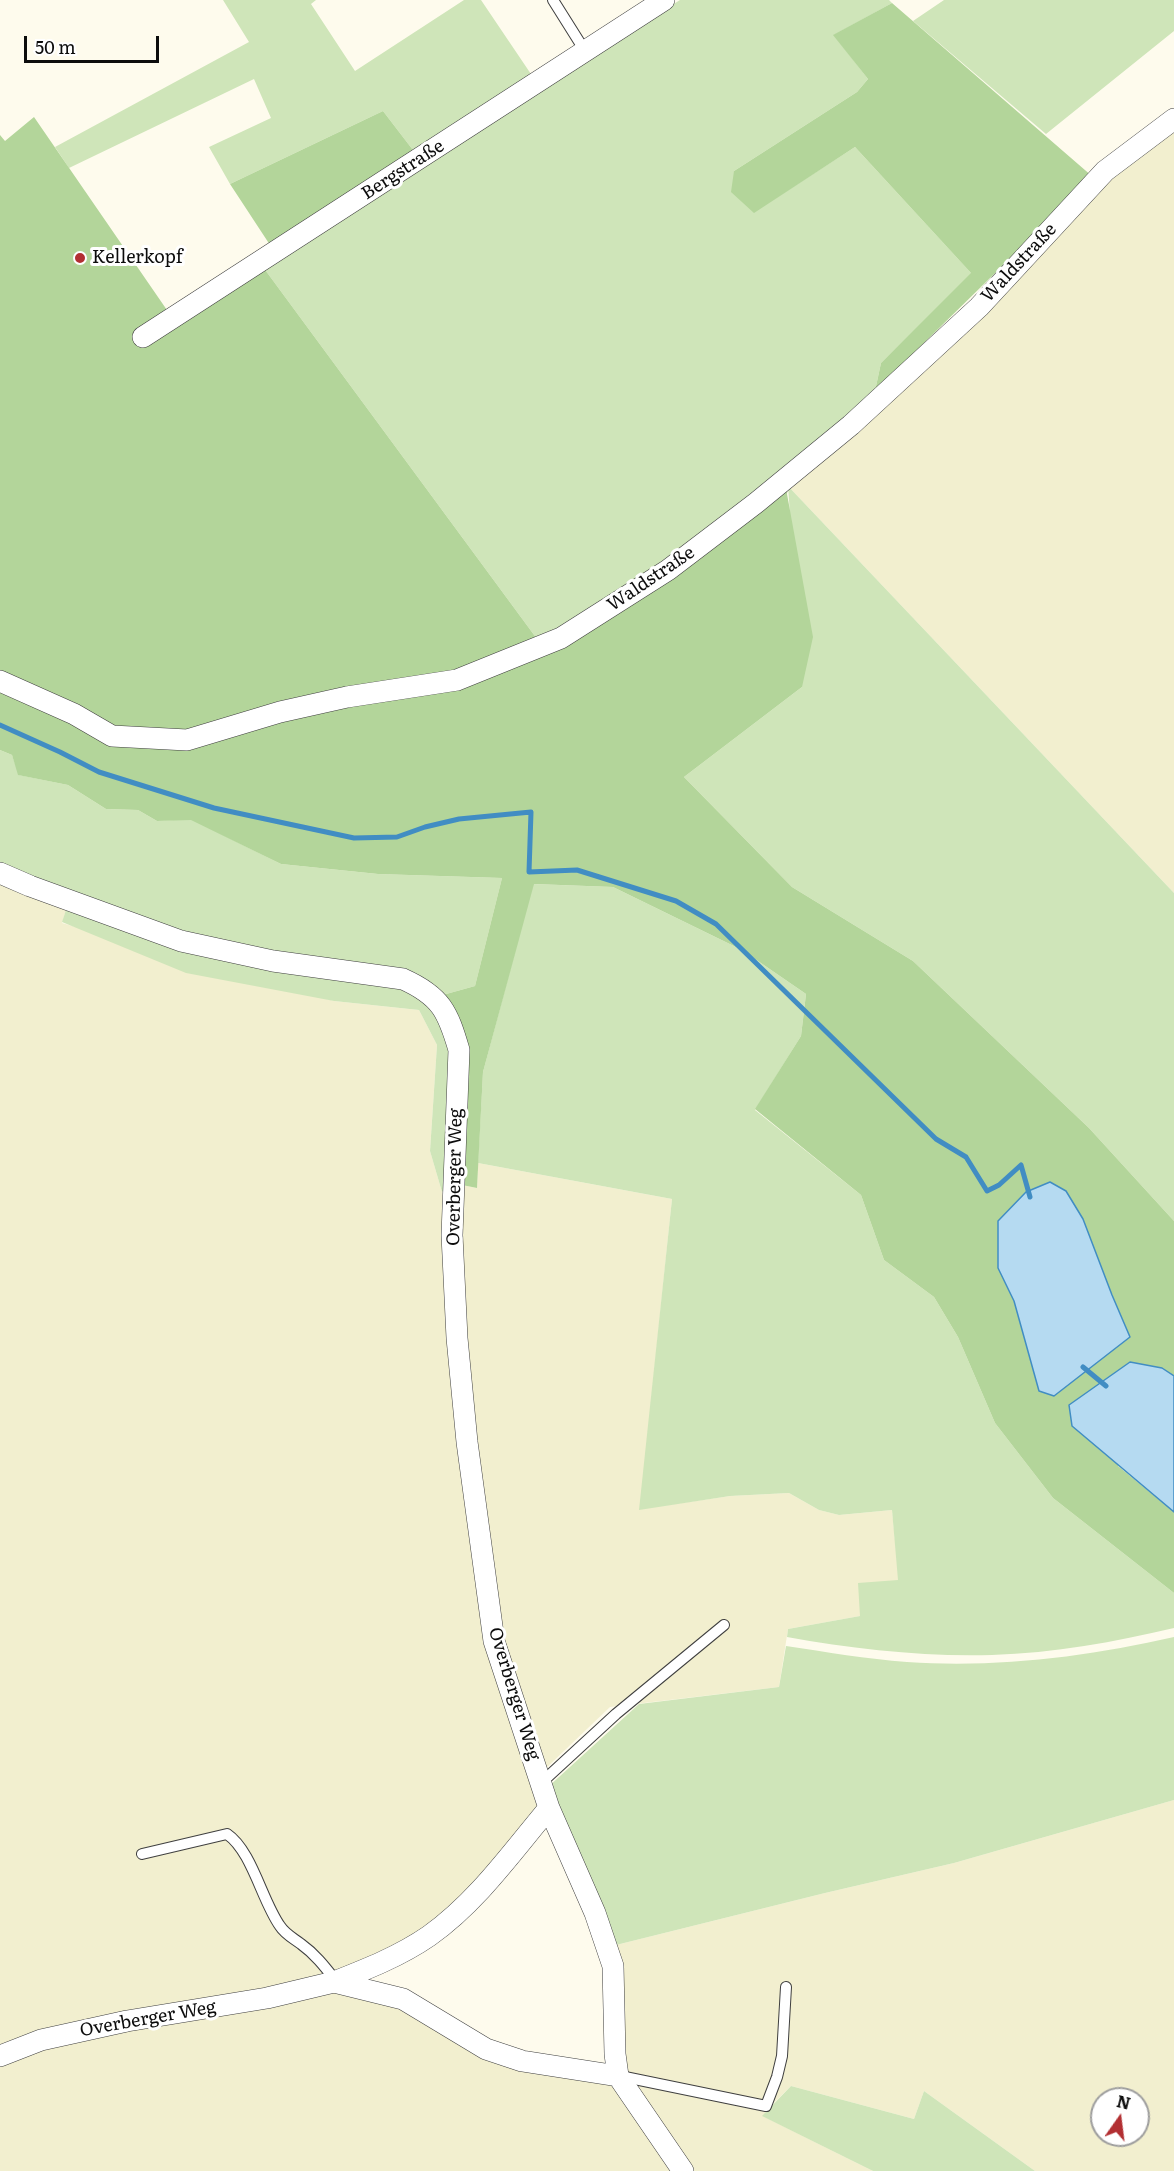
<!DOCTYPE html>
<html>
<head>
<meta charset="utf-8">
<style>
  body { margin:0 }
  #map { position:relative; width:1174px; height:2171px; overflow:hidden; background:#fefbed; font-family:Literata,serif }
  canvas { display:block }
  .north { position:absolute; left:1090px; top:2087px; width:60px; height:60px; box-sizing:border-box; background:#fff; border:2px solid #9e9e9e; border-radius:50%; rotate:14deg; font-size:16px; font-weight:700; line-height:24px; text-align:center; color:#0c0c0c }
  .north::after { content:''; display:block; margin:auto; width:21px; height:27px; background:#b22f32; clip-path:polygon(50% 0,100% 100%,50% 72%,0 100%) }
  .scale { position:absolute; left:24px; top:36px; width:135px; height:27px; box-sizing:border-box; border:3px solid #0c0c0c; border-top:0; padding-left:8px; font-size:18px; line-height:21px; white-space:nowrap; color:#0c0c0c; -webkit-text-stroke:4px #fff; paint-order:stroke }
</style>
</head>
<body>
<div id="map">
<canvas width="1174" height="2171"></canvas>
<div class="north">N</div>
<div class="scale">50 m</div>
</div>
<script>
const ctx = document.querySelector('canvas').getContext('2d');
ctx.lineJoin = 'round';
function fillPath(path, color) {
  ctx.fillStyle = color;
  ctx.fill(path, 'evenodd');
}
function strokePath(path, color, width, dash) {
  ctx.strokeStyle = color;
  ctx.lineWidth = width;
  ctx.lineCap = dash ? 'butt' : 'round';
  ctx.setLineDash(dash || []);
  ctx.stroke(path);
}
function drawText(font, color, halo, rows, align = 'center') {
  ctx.font = font + ' Literata,serif';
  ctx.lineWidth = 6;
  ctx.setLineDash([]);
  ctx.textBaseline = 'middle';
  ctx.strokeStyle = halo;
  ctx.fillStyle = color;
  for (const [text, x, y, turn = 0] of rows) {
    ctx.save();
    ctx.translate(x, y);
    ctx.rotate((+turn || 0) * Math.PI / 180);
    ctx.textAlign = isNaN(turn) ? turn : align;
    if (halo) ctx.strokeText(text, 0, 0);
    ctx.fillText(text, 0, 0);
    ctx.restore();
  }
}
fillPath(new Path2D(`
  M1174 125V893L788 486 1108 173Z
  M0 879 67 907 62 923 334 1001 419 1010 437 1045 430 1151 442 1192 443 1238 489 1641 543 1805 428 1933 344 1974 0 2051Z
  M478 1163 672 1199 640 1509 730 1496 789 1493 819 1510 839 1515 892 1510 899 1580 860 1616 788 1629 779 1687 610 1707 543 1771 500 1643 463 1337 457 1184 477 1188Z
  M1174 1800V2171H1035L924 2091 914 2119 791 2086 774 2103 622 2072 612 1946 825 1893 954 1863ZM1102 2099H1138V2135H1102Z
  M333 1986 399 2004 445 2029 615 2080 677 2171H0V2061L42 2045Z
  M626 2082 766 2112 763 2116 873 2171H688Z`), '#f2efcf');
fillPath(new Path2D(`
  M223 0H316L311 4 355 71 464 0H481L535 80 416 154 383 111 230 184 209 147 271 118 254 79 69 168 55 147 249 42Z
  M680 0H889L892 3 834 35 868 79 857 92 734 171 754 212 855 147 972 274 881 363 875 391 754 500 666 566 540 643 263 267Z
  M944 0H1174V31L1046 134 913 21Z
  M788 486 1174 893V1221L1089 1128 913 961 792 887 684 777 802 687Z
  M0 750 12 755 19 775 68 785 106 809 138 810 157 821 191 819 281 864 378 874 502 878 475 986 439 996 180 938 0 869Z
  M533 884 613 887 742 950 806 994 801 1036 755 1110 861 1195 884 1260 934 1297 958 1337 995 1423 1053 1498 1174 1593V1628C1115 1642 1054 1653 992 1655 924 1657 854 1649 787 1637L788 1629 860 1616 858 1583 898 1580 892 1510 839 1515 819 1510 789 1493 730 1496 639 1510 672 1199 478 1163 483 1072Z
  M67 907 401 982 434 1003 454 1051 449 1182 442 1192 430 1151 437 1045 419 1010 334 1001 186 973 62 922Z
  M1174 1637V1800L954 1863 825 1893 612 1946 548 1787 639 1704 779 1687 786 1646C826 1652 867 1659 907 1662 997 1668 1087 1657 1174 1637Z
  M791 2086 914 2119 924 2091 1035 2171H873L762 2116Z`), '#cfe5b9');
fillPath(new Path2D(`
  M892 3 1093 177 875 391 881 363 971 273 855 147 754 213 731 192 734 171 857 92 868 79 833 35Z
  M383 111 416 154 270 245 230 184Z
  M34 117 169 313 263 267 540 643 456 677 186 737 113 734 0 678V135L5 141Z
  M788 486 787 494 813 637 802 687 684 777 792 887 913 961 1089 1128 1174 1221V1376L1162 1368 1118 1466 1174 1512V1593L1053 1498 995 1423 958 1337 934 1297 884 1260 861 1195 755 1109 801 1036 806 994 742 950 613 887 534 884 483 1072 477 1188 457 1184 461 1050 439 996 475 986 502 878 378 874 281 864 191 820 157 821 138 810 106 809 68 785 18 775 12 755 0 750V683L153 742 347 699 564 640ZM998 1268 1112 1295 1130 1337 1039 1391 1014 1301Z`), '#b3d59a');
const water = new Path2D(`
  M1050 1182 1066 1191 1083 1219 1112 1295 1130 1337 1054 1396 1039 1391 1014 1301 998 1268V1221L1026 1192Z
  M1130 1362 1162 1368 1174 1376V1512L1072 1426 1069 1405Z`);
fillPath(water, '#b5daf1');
strokePath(water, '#418dc3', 1.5);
strokePath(new Path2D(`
  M0 725 60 752 99 772 214 808 354 838 397 837 425 827 459 819 531 812 529 872 577 870 676 901 716 924 936 1139 966 1157 987 1191 999 1185 1021 1165 1030 1197
  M1083 1367 1106 1386`), '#418dc3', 5);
const service = new Path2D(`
  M553 0 585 51
  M541 1783 616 1714 724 1625
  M142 1854 227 1834C252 1851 262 1901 280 1926 285 1934 293 1938 301 1944 315 1954 325 1967 336 1981
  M620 2076 766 2106 777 2077 782 2056 786 1987`);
const minor = new Path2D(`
  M143 337 664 0
  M0 681 74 714 112 736 187 740 280 712 347 697 457 680 561 638 668 570 756 503 851 425 979 307 1105 171 1174 119
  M0 873 30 886 181 941 273 961 403 979C441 996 448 1012 459 1050L452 1235 457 1338 467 1442 494 1641 549 1808 595 1913 613 1966 615 2054 618 2076 683 2171
  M334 1982C367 1969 400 1956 429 1936 477 1902 512 1852 549 1808
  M0 2056 41 2040 127 2021 267 1998 334 1982 403 1999 486 2049 522 2061 618 2076`);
strokePath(service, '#3f3f3f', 12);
strokePath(minor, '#3f3f3f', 22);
strokePath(service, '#fff', 10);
strokePath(minor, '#fff', 21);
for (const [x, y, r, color] of [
  [80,258,6,"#b22f32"]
]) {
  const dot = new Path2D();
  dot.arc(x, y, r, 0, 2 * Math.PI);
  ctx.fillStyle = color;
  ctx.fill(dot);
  strokePath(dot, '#fff', 2);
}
drawText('18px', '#0c0c0c', '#fff', [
  ["Bergstraße",403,170,-33],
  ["Waldstraße",1019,263,-47],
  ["Waldstraße",651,579,-34],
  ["Overberger Weg",455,1177,-89],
  ["Overberger Weg",514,1694,73],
  ["Overberger Weg",148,2019,-10]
]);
drawText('18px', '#0c0c0c', '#fff', [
  ["Kellerkopf",92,258]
], 'left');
</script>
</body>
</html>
